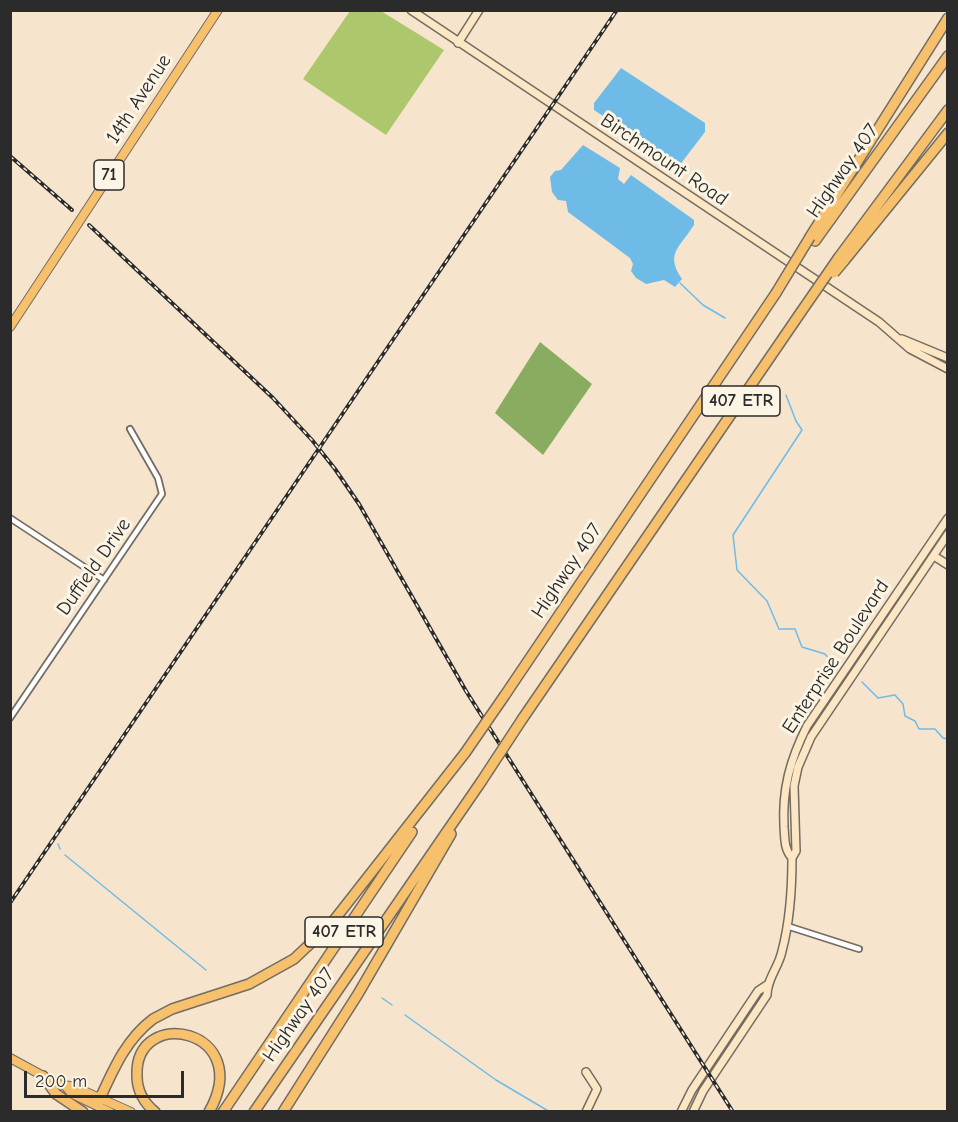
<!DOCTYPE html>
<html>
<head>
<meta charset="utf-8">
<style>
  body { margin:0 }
  #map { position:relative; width:958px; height:1122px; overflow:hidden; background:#f6e5cc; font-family:"Comic Neue",sans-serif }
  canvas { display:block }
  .frame { position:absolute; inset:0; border:12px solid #2b2b2b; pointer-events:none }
  .scale { position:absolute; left:24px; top:1071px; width:160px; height:27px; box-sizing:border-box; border:3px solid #2b2b2b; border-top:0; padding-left:8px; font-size:18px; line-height:21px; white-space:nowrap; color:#2b2b2b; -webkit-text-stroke:4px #fcf5e5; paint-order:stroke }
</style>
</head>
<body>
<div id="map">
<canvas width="958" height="1122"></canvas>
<div class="frame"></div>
<div class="scale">200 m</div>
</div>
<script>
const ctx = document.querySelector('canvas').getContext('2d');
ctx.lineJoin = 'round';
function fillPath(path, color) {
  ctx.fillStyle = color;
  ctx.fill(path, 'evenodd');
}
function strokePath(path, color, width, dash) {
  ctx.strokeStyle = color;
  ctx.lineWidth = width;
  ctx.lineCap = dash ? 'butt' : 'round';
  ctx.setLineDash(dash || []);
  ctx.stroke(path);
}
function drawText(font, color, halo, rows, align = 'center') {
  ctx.font = font + ' "Comic Neue",sans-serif';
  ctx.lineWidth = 6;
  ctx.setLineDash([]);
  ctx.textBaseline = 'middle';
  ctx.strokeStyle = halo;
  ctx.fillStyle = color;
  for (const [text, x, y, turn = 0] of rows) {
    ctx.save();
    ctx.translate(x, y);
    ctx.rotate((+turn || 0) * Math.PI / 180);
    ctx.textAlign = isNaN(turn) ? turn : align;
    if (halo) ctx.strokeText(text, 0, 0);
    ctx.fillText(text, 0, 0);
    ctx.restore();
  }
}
fillPath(new Path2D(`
  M350 11H381L444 50 386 135 303 79Z`), '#adc76d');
fillPath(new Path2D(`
  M540 342 592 384 543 455 495 413Z`), '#8aac60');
fillPath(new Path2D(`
  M621 68 705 123V132L679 166 594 110V103Z
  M583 145 620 168 618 179 624 184 631 175 694 220V225C679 248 665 254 682 279L675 287 664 280 646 284 636 278 631 271 633 264 630 258 568 212 566 201 558 200 552 192 550 177 555 171 561 170Z`), '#6ebbe8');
strokePath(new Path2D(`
  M680 283 703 305 725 318
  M786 395 796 421 802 430 733 535 737 570 767 601 779 629H795L802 647 825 654 834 664
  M862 682 878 698 895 695 903 704 905 716 915 721 919 729H935L943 738 948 739
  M58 844 60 849
  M65 855 206 970
  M382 998 392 1005
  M405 1015 496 1080 550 1112`), '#6ebbe8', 1.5);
const street = new Path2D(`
  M10 518 104 580
  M10 718 162 494 158 478 130 429
  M787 926 859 949`);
const secondary = new Path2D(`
  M411 10 879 322 910 349 948 369
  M458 43 479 10
  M902 339 948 358
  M934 556 948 565
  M792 858C784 849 785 839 784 827 782 789 790 760 807 726L948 518
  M586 1072 597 1089 586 1112
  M681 1112 692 1090 758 991 767 985
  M693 1112 703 1091 767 995C767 978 779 967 782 951 790 921 792 889 792 858L796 851 794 786 798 767 811 737 948 534`);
const primary = new Path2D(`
  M10 327 218 10
  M10 1058 58 1084 75 1087 131 1112
  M66 1087 72 1094 110 1112`);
const highway = new Path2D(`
  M810 237 948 18
  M815 241 948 56
  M839 257 948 110
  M844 261 948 133
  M505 695 776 293
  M523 718 801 312
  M43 1076 56 1094 83 1112
  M97 1105C112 1073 124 1041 153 1019L172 1009 249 984 294 959 331 924 465 753
  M155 1112C144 1103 137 1090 137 1076 134 1004 256 1029 209 1112
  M223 1112 412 832
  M254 1112 481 782
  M283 1112 358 994 451 834`);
strokePath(street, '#726c63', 8);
strokePath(secondary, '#726c63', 10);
strokePath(primary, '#726c63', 10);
strokePath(highway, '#726c63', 12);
strokePath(street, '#fff', 4.5);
strokePath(secondary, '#fce6c4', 7);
strokePath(primary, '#f7c06c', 8);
strokePath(highway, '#f7c06c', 9);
const rail = new Path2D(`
  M10 156 72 210
  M89 225 273 398 312 440 335 469 359 504 466 691 733 1112
  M10 903 617 10`);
strokePath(rail, '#2b2b2b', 4);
strokePath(rail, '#fcf5e5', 1.5, [4.5]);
const highwayBridge = new Path2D(`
  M834 273 844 261
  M776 293 810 237
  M801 312 839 257
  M465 753 505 695
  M481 782 523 718`);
strokePath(highwayBridge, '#726c63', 12, []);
strokePath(highwayBridge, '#f7c06c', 9);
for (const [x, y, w] of [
  [109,175,30],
  [741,401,78],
  [344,932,78]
]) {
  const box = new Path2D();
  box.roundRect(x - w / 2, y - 15, w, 30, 4.5);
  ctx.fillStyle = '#fcf5e5';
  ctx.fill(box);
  strokePath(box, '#2b2b2b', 1.5);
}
drawText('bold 18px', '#2b2b2b', null, [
  ["71",109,175],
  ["407 ETR",741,401],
  ["407 ETR",344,932]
]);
drawText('20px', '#2b2b2b', '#fcf5e5', [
  ["14th Avenue",139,99,-57],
  ["Birchmount Road",664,160,34],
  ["Highway 407",843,171,-55],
  ["Duffield Drive",94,567,-55],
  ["Highway 407",567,571,-56],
  ["Enterprise Boulevard",836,657,-57],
  ["Highway 407",299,1015,-55]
]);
</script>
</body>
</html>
